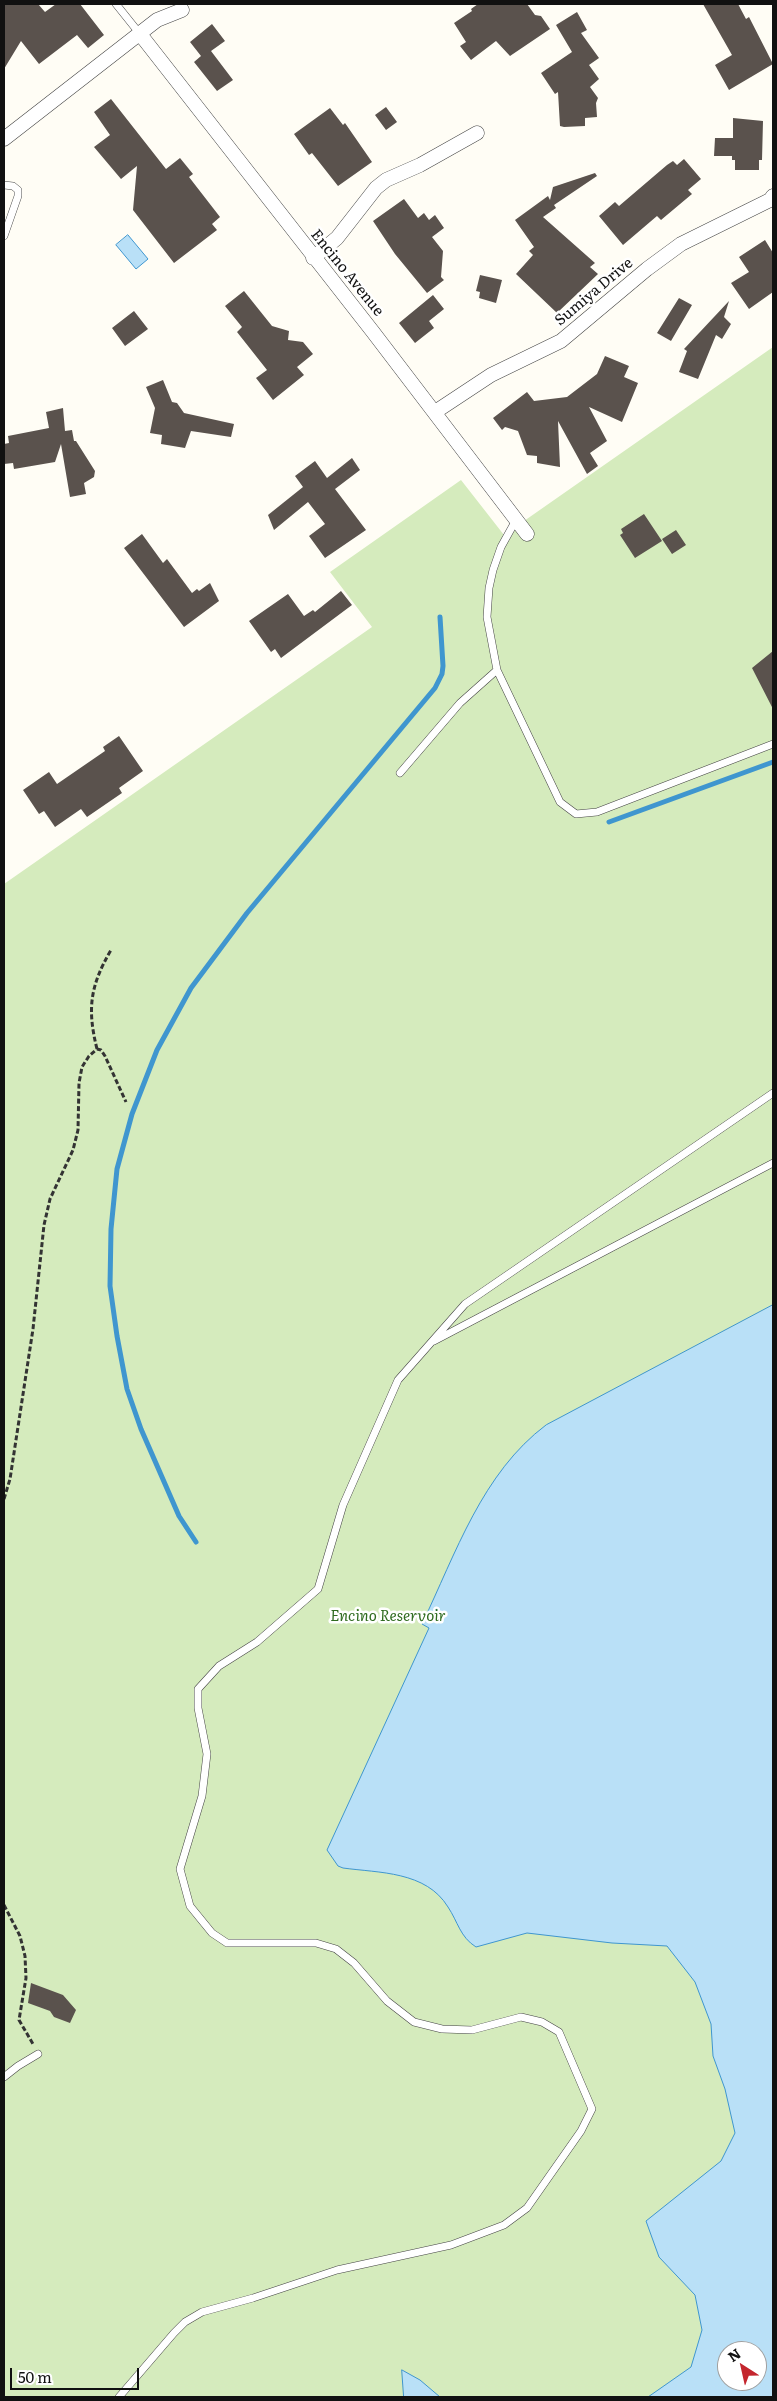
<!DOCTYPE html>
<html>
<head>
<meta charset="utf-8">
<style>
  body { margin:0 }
  #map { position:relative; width:777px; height:2401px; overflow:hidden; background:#fffdf5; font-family:Literata,serif }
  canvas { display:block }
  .frame { position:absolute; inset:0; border:5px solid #111; pointer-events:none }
  .north { position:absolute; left:717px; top:2341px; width:50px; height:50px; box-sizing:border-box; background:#fff; border:1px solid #a0a0a0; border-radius:50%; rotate:325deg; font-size:14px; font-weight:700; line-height:20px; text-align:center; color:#111 }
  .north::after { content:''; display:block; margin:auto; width:18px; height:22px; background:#c4262e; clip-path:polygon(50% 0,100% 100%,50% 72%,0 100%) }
  .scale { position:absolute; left:10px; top:2368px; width:129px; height:22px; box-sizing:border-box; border:2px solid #111; border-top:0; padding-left:6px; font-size:15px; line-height:18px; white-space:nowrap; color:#111; -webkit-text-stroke:4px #fff; paint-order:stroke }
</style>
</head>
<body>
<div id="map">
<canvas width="777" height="2401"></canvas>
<div class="frame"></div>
<div class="north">N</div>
<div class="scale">50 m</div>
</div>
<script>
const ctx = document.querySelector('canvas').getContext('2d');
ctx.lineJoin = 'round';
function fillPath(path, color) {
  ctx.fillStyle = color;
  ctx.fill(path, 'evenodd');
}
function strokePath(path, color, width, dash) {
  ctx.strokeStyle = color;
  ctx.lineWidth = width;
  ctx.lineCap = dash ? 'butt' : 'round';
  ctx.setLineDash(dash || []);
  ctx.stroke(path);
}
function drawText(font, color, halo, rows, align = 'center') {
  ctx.font = font + ' Literata,serif';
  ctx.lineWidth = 5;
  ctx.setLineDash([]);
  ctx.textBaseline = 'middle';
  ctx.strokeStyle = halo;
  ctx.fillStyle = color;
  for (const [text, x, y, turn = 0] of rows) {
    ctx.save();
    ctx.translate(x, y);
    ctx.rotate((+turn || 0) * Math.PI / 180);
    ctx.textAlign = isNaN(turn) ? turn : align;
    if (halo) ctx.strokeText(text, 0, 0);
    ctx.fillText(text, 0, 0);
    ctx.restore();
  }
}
fillPath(new Path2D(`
  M773 347V2397H4V884L372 627 330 572 461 480 504 535ZM727 2351H757V2381H727Z`), '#d5ebbd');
const water = new Path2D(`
  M128 235 148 259 136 269 116 245Z
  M773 1305V2397H648L691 2367 702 2330 695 2295 659 2257 646 2221 721 2161 735 2133 725 2089 713 2056 711 2024 695 1982 667 1946 612 1943 527 1933 476 1947C460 1937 458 1922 448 1907 426 1871 379 1873 343 1868L338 1866 327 1850 429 1628 422 1624C456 1553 482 1473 546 1425ZM727 2351H757V2381H727Z
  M402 2370 420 2380 440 2397H404Z`);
fillPath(water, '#b9e0f7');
strokePath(water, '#3f96cf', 1);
strokePath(new Path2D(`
  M609 822 773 762
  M196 1542 179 1516 141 1429 127 1389 117 1336 110 1286 111 1229 117 1169 132 1114 157 1050 191 988 247 913 435 688 442 674 443 666 440 617`), '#3f96cf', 5);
fillPath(new Path2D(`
  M4 4H38L45 12 56 4H80L104 35 88 48 77 35 39 64 21 41 4 69Z
  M478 4H527L535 15 541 16 550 29 510 56 496 41 471 60 460 46 466 42 454 23 472 11 471 9Z
  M703 4H738L746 19 749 17 773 64 729 90 715 65 732 55Z
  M577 12 587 30 581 33 599 58 589 65 599 79 590 87 598 98 596 103 597 117 585 118V126L564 127 560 126 558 92 555 94 541 73 572 52 556 25Z
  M212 24 225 41 211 51 233 80 217 91 194 62 201 56 190 42Z
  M111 99 166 169 180 158 193 174 189 177 220 217 212 224 217 230 174 263 133 210 137 166 121 179 94 147 110 135 94 112Z
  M386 107 397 122 386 130 375 115Z
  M330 108 343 125 345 123 372 162 338 186 312 153 309 155 294 134Z
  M733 118 763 121 762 160H759V170H735V160H732V156H714L715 138H733Z
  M684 159 701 179 688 190 692 194 661 220 657 216 623 245 599 216 615 202 619 206 667 165 673 161 677 165Z
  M595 173 597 176 554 205 556 208 543 217 595 263 590 267 598 274 557 313 516 274 533 255 529 251 534 247 515 220 548 196 550 200 553 187Z
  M404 199 418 218 424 213 429 220 435 215 444 228 432 237 443 251 441 277 444 280 427 293 395 254 373 221Z
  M765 240 773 253V292L749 309 731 283 749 272 739 257Z
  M480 275 502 280 496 303 479 298 480 292 476 291Z
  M244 291 272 326 289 331 288 340 303 342 313 354 297 367 304 375 273 400 256 378 267 370 237 332 242 327 225 306Z
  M433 295 444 309 429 321 434 328 415 343 399 323Z
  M679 298 692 305 671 341 657 333Z
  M729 301 724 317 731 324 722 339 716 335 698 379 679 372 687 351 684 349Z
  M134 311 148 329 125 346 112 328Z
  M605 356 629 366 624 377 638 383 622 422 589 407 607 441 590 453 598 466 587 474 558 421 560 467 537 463V456L527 455 518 431 505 427 502 430 493 418 527 392 534 401 567 397 597 374Z
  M163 380 172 402 177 403 184 413 234 424 231 437 191 431 185 448 161 444 162 435 150 433 155 408 146 387Z
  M63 408 65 431 72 430 74 441H76L95 471 94 477 84 483 86 494 70 497 61 444 55 462 14 469 13 463 4 464V444L9 443 8 436 49 428 46 412Z
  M352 458 360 470 335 489 366 530 325 558 309 536 325 524 308 502 274 530 268 515 303 487 295 476 315 461 327 478Z
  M644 514 662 541 635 558 620 535 623 533 621 529Z
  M676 530 686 545 672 554 662 539Z
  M142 534 163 563 167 559 192 593 197 589 199 591 210 583 219 601 184 627 124 548Z
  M341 591 352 605 281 658 275 649 271 652 249 621 288 594 304 616 313 610 315 612Z
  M773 651V709L752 668Z
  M119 736 143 771 119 788 122 793 87 817 81 809 55 827 44 811 39 814 23 790 49 772 57 784 105 751 103 747Z
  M31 1983 63 1995 76 2010 70 2023 54 2017 50 2011 28 2003Z`), '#5a524d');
const lane = new Path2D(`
  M116 4 140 34
  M4 185 13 186 18 190V196L4 236
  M516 520 501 547 493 570 489 588 487 617 497 670 560 802 576 814 597 812 773 744
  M400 773 460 703 497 670
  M434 1341 773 1163
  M4 2077 18 2066 38 2054
  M119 2397 174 2333 185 2322 202 2312 253 2298 337 2270 451 2245 504 2225 527 2208 581 2131 592 2109 559 2032 542 2022 521 2017 472 2030 442 2029 414 2022 387 2001 354 1963 336 1949 316 1943H227L212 1933 190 1906 180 1869 202 1796 207 1754 198 1708V1689L219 1666 257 1642 318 1589 343 1505 398 1380 465 1304 773 1093`);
const street = new Path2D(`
  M140 34 373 332 527 534
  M4 139 157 20 182 10
  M313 258 337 238 376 188 386 180 420 165 477 133
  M435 412 491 375 561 341 647 269 681 244 770 200 773 196`);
strokePath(lane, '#444', 8);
strokePath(street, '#444', 15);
strokePath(new Path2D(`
  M97 1049C87 1009 90 986 111 950
  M4 1499 10 1479 33 1329 44 1225 50 1199 73 1150 78 1130 79 1083 82 1067 89 1056 97 1049 101 1050 105 1056 126 1102
  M4 1905 20 1936 25 1956 26 1978 19 2020 33 2044`), '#333', 3, [5, 2.5]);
strokePath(lane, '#fff', 7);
strokePath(street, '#fff', 14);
drawText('15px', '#111', '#fff', [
  ["Encino Avenue",347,273,51],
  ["Sumiya Drive",594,292,-40]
]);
drawText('italic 15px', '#2f6b1f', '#fff', [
  ["Encino Reservoir",388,1617]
]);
</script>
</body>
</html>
